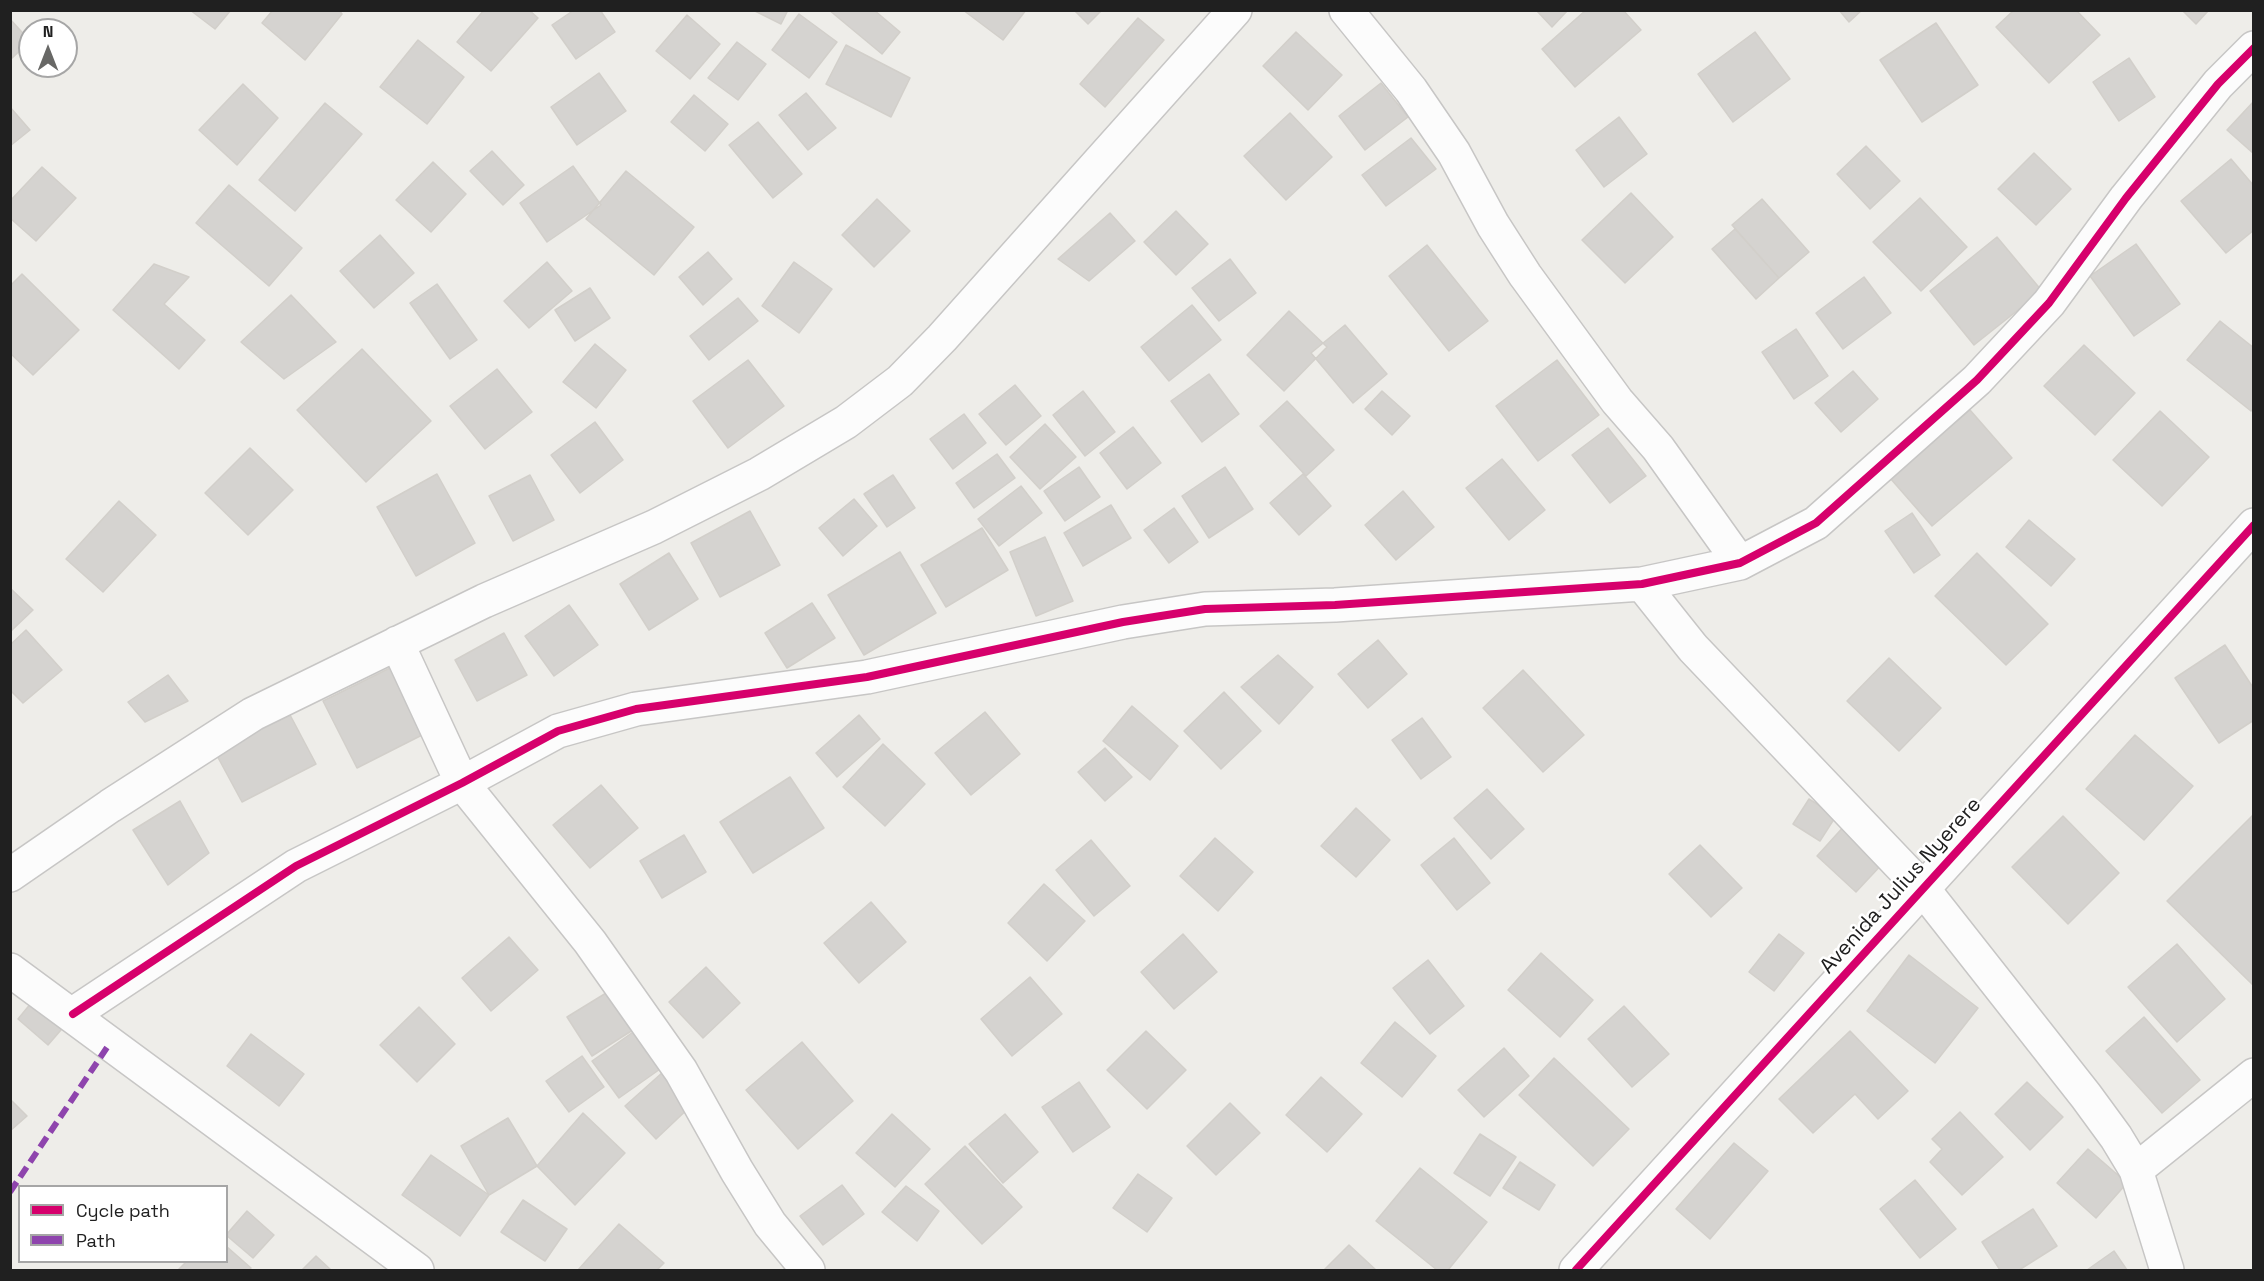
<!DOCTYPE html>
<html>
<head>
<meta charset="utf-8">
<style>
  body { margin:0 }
  #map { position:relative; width:2264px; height:1281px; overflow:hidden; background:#eeede9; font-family:"Space Grotesk",sans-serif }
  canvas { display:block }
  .frame { position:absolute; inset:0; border:12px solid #202020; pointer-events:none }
  .legend { position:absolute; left:18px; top:1185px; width:210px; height:78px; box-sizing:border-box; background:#fff; border:2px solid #a6a6a6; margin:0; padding:8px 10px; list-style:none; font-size:18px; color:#202020 }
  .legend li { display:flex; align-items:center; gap:12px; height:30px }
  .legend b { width:30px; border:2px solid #a6a6a6 }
  .north { position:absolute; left:18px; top:18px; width:60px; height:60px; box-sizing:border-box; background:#fff; border:2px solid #a6a6a6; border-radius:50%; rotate:0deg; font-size:16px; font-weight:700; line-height:24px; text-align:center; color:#202020 }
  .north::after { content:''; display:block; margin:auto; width:21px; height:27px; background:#686866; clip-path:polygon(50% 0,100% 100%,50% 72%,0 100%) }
</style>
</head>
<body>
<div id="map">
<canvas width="2264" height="1281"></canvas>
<div class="frame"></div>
<ul class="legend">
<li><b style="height:8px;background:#d6006c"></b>Cycle path</li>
<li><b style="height:8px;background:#8e44ad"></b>Path</li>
</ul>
<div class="north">N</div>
</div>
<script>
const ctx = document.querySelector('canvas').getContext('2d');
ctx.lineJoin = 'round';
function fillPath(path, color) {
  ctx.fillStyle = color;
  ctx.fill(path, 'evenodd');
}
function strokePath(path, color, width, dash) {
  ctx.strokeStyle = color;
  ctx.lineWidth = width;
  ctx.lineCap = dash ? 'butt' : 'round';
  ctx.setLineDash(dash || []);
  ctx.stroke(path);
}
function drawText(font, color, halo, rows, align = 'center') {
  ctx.font = font + ' "Space Grotesk",sans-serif';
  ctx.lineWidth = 5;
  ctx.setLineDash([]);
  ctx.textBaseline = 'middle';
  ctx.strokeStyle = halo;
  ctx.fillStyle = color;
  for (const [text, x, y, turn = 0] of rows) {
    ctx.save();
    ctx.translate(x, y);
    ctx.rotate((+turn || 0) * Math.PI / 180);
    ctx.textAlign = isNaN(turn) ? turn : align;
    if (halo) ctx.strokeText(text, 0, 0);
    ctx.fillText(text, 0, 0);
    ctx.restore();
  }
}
const building = new Path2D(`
  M190 10H231L215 29Z
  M273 10H339L342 14 305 60 262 23Z
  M484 10H529L538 18 491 71 457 42Z
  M574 10H600L615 32 576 59 552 25Z
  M753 10H788L781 24Z
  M829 10H874L900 32 882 54Z
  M963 10H1026L1003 40Z
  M1074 10H1102L1088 24Z
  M1536 10H1568L1552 27Z
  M1586 10H1623L1641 30 1575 87 1542 49Z
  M1839 10H1862L1849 22Z
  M2014 10H2076L2100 35 2049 83 1996 27Z
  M2182 10H2209L2196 24Z
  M799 14 837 42 809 78 772 50Z
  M687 15 720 44 690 79 656 51Z
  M1138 18 1164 40 1105 107 1080 84Z
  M10 19 30 41 10 60Z
  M1936 23 1978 85 1922 122 1880 60Z
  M1296 32 1342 75 1308 110 1263 66Z
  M1755 32 1790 79 1733 122 1698 74Z
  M418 40 464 77 427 124 380 87Z
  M737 42 766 64 738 100 708 78Z
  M846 45 910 78 891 117 826 84Z
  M2129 58 2155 97 2119 121 2093 82Z
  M599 73 626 111 577 145 551 107Z
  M1381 83 1408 117 1365 150 1339 116Z
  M243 84 278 118 237 165 199 130Z
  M806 93 836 128 808 150 779 115Z
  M694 95 728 124 705 151 671 122Z
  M2254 101V154L2227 130Z
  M325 103 362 134 295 211 259 180Z
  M10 107 30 130 10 146Z
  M1290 113 1332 157 1286 200 1244 156Z
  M1619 117 1647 154 1604 187 1576 150Z
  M758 122 802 174 773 198 729 145Z
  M1411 138 1436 169 1386 206 1362 175Z
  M1866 146 1900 181 1870 209 1837 174Z
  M492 151 524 185 503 205 470 171Z
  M2034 153 2071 189 2036 225 1998 189Z
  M2231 159 2254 186V230L2226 253 2181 201Z
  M433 162 466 194 431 232 396 200Z
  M573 166 601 205 547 242 520 203Z
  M42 167 76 198 36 241 10 218V201Z
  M626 171 694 227 654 275 586 219Z
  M229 185 302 248 269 286 196 223Z
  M1631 193 1673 237 1625 283 1582 240Z
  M1920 198 1967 247 1921 291 1873 242Z
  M877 199 910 231 874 267 842 235Z
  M1762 199 1809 252 1779 278 1732 225Z
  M1176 211 1208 244 1176 275 1144 242Z
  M1110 213 1135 241 1089 281 1058 259Z
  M1735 229 1779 278 1756 299 1712 249Z
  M380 235 414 273 374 308 340 271Z
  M1997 237 2042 291 1974 345 1930 291Z
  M2136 244 2180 304 2134 336 2090 276Z
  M1427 245 1488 321 1449 351 1389 276Z
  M708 252 732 279 703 305 679 277Z
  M1230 259 1256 293 1219 321 1192 288Z
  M547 262 572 291 529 328 504 301Z
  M794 262 832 289 799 333 762 306Z
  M154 264 189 277 164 304 205 340 179 369 113 310Z
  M22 274 79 330 33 375 10 353V286Z
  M1864 277 1891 313 1843 349 1816 313Z
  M437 284 477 340 450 359 410 303Z
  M590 288 610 318 575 341 555 310Z
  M291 295 336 342 284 379 241 342Z
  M738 298 758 321 709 360 690 336Z
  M1192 305 1221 340 1169 381 1141 347Z
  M1289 311 1327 347 1284 391 1247 355Z
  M2220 321 2254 348V408L2251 411 2187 360Z
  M1345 325 1387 374 1353 403 1311 353Z
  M1796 329 1828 376 1794 399 1762 352Z
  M595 344 626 370 596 408 563 382Z
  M2084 345 2135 393 2095 435 2044 386Z
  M362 349 431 421 366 482 297 410Z
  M748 360 784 406 728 448 693 401Z
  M1557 360 1599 415 1538 461 1496 406Z
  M497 369 532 412 485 449 450 406Z
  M1853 371 1878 399 1841 432 1815 403Z
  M1209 374 1239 414 1202 442 1171 401Z
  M1015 385 1041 416 1006 445 979 414Z
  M1083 391 1115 432 1085 456 1053 415Z
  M1382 391 1410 416 1392 435 1365 409Z
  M1287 401 1334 450 1306 476 1260 426Z
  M1970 410 2012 458 1932 526 1890 478Z
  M2160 411 2209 457 2162 506 2113 460Z
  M964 414 986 443 953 469 930 439Z
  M595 422 623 460 580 493 551 455Z
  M1045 424 1076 457 1040 489 1010 457Z
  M1133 427 1161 463 1127 489 1100 453Z
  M1608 428 1646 476 1610 503 1572 455Z
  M250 448 293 490 248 535 205 493Z
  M997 454 1015 478 974 508 956 483Z
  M1502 459 1545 510 1509 540 1466 488Z
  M1079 467 1100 497 1065 521 1044 491Z
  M1225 467 1253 509 1209 538 1182 496Z
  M437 474 475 543 416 576 377 507Z
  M1303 474 1331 506 1299 535 1270 503Z
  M530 475 554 520 513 541 489 496Z
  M893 475 915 508 887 527 864 494Z
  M1021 486 1042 513 999 546 978 519Z
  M1403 491 1434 527 1396 560 1365 525Z
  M854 499 877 526 843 556 819 528Z
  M119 501 156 535 103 592 66 559Z
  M1111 505 1131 538 1083 566 1064 533Z
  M1174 508 1198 542 1169 563 1144 530Z
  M750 511 780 565 720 597 691 543Z
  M1912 513 1940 555 1914 573 1885 531Z
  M2029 520 2075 559 2051 586 2006 547Z
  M982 528 1008 570 946 607 921 565Z
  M1045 537 1073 601 1036 616 1010 552Z
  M900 552 936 613 864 655 828 595Z
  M669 553 698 599 649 630 620 584Z
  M1977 553 2048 624 2006 665 1935 596Z
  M10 588 33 610 10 632Z
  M812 603 835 638 787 668 765 633Z
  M569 605 598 645 554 676 525 636Z
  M26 630 62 670 23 703 10 690V645Z
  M504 633 527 675 477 701 455 660Z
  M1378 640 1407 674 1368 708 1338 674Z
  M2225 645 2254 689V720L2219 743 2175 678Z
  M1278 655 1313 687 1279 724 1241 687Z
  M1889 658 1941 708 1899 751 1847 701Z
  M396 665 430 731 357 768 323 701Z
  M1523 670 1584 735 1543 772 1483 708Z
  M168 675 188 701 145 722 128 702Z
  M1224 692 1261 731 1221 769 1184 731Z
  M1132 706 1178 746 1150 780 1103 741Z
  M985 712 1020 754 971 795 935 753Z
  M289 713 316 764 242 802 215 752Z
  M859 715 880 739 837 777 816 753Z
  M1422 718 1451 757 1421 779 1392 740Z
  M2135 735 2193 786 2144 840 2086 789Z
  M883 744 925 784 885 826 843 787Z
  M1105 748 1132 777 1105 801 1078 772Z
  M790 777 824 828 753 873 720 822Z
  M601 785 638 828 590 868 553 825Z
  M1487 789 1524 829 1491 859 1454 818Z
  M1809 799 1836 816 1820 841 1793 824Z
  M180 801 209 853 168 885 133 830Z
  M1356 808 1390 840 1356 877 1321 846Z
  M2254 814V986L2167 901Z
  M2063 816 2119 873 2068 924 2012 867Z
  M1846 824 1885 861 1856 892 1817 856Z
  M684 835 706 872 662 898 640 861Z
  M1215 838 1253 872 1218 911 1180 876Z
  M1454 838 1490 883 1457 910 1421 865Z
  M1091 840 1130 886 1094 916 1056 870Z
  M1700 845 1742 888 1711 917 1669 874Z
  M1044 884 1085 921 1047 961 1008 923Z
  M871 902 906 942 859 983 824 943Z
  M1183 934 1217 972 1174 1009 1141 972Z
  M1779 934 1804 953 1774 991 1749 972Z
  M509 937 538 970 491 1011 462 978Z
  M2177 944 2225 999 2177 1042 2128 987Z
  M1541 953 1593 1000 1560 1037 1508 990Z
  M1909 955 1978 1008 1935 1063 1867 1011Z
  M1428 960 1464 1006 1430 1034 1393 988Z
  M706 967 740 1003 703 1038 669 1002Z
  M1030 977 1062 1014 1012 1056 981 1019Z
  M611 990 636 1028 592 1056 567 1017Z
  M36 997 67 1023 48 1045 18 1019Z
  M1624 1006 1669 1054 1632 1087 1588 1039Z
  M419 1007 455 1044 417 1082 380 1045Z
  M2144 1017 2200 1080 2162 1113 2106 1051Z
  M1395 1022 1436 1056 1402 1097 1361 1063Z
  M636 1030 663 1067 619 1098 592 1061Z
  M1146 1031 1186 1070 1147 1109 1107 1070Z
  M1850 1031 1908 1091 1878 1119 1855 1094 1813 1133 1779 1099Z
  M251 1034 304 1074 279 1106 227 1066Z
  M802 1042 853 1101 798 1149 746 1090Z
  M1504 1048 1529 1076 1484 1117 1458 1090Z
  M582 1056 604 1087 569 1112 546 1081Z
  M1554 1058 1629 1129 1593 1166 1519 1095Z
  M663 1072 693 1104 656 1139 625 1106Z
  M1321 1077 1362 1114 1327 1152 1286 1115Z
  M1079 1082 1110 1127 1073 1152 1042 1107Z
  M2027 1082 2063 1117 2030 1150 1995 1114Z
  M10 1099 27 1116 10 1131Z
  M1230 1103 1260 1133 1216 1175 1187 1146Z
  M1960 1112 2003 1157 1962 1195 1930 1162 1942 1149 1932 1139Z
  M583 1113 625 1153 575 1205 537 1166Z
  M892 1114 930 1149 895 1187 856 1153Z
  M1005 1114 1038 1152 1003 1183 969 1144Z
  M508 1118 537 1166 489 1195 461 1146Z
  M1480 1134 1516 1157 1490 1196 1454 1173Z
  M1734 1143 1768 1171 1710 1239 1676 1209Z
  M965 1146 1022 1207 982 1244 925 1184Z
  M2088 1149 2127 1183 2096 1218 2057 1183Z
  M431 1155 489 1195 460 1236 402 1195Z
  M1520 1162 1555 1185 1539 1210 1503 1188Z
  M1420 1168 1487 1222 1448 1270H1437L1376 1221Z
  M1138 1174 1172 1198 1147 1232 1113 1208Z
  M1915 1180 1956 1229 1920 1258 1880 1209Z
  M842 1185 864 1214 823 1245 800 1216Z
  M906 1186 939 1211 917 1241 882 1212Z
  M523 1200 567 1229 545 1261 501 1232Z
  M2033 1209 2057 1246 2019 1270H2000L1982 1242Z
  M247 1211 274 1235 253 1258 226 1235Z
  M619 1224 664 1263 657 1270H578Z
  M1349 1245 1376 1270H1324Z
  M226 1246 251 1268 249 1270H178L186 1262H226Z
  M2114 1251 2127 1270H2087Z
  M316 1256 331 1270H302Z`);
fillPath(building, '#d5d3d0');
strokePath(building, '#d2cfca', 1.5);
const minor = new Path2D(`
  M1346 10 1411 90 1454 153 1493 225 1525 275 1617 401 1658 448 1740 563
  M1642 584 1693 648 1923 889 2086 1096 2116 1137 2136 1170 2167 1270
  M397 643 462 783 590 942 681 1071 737 1171 770 1224 808 1270
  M10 875 110 806 253 714 484 601 654 527 759 474 846 422 900 381 942 338 1235 10
  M10 970 417 1270
  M73 1014 296 866 462 783 558 731 636 709 867 677 1123 622 1205 609 1335 605 1642 584 1740 563 1816 523 1977 380 2049 303 2126 198 2218 84 2254 48
  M2136 1170 2254 1075`);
const tertiary = new Path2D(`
  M1576 1270 2254 525`);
strokePath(minor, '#c7c6c5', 36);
strokePath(tertiary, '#c7c6c5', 36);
strokePath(minor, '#fcfcfc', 33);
strokePath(tertiary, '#fcfcfc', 33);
strokePath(new Path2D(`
  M10 1192 110 1043`), '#8e44ad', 6, [12, 6]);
strokePath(new Path2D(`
  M73 1014 296 866 462 783 558 731 636 709 867 677 1123 622 1205 609 1335 605 1642 584 1740 563 1816 523 1977 380 2049 303 2126 198 2218 84 2254 48
  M1576 1270 2254 525`), '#d6006c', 8);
drawText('21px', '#202020', '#fff', [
  ["Avenida Julius Nyerere",1901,886,-48]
]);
</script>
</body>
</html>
